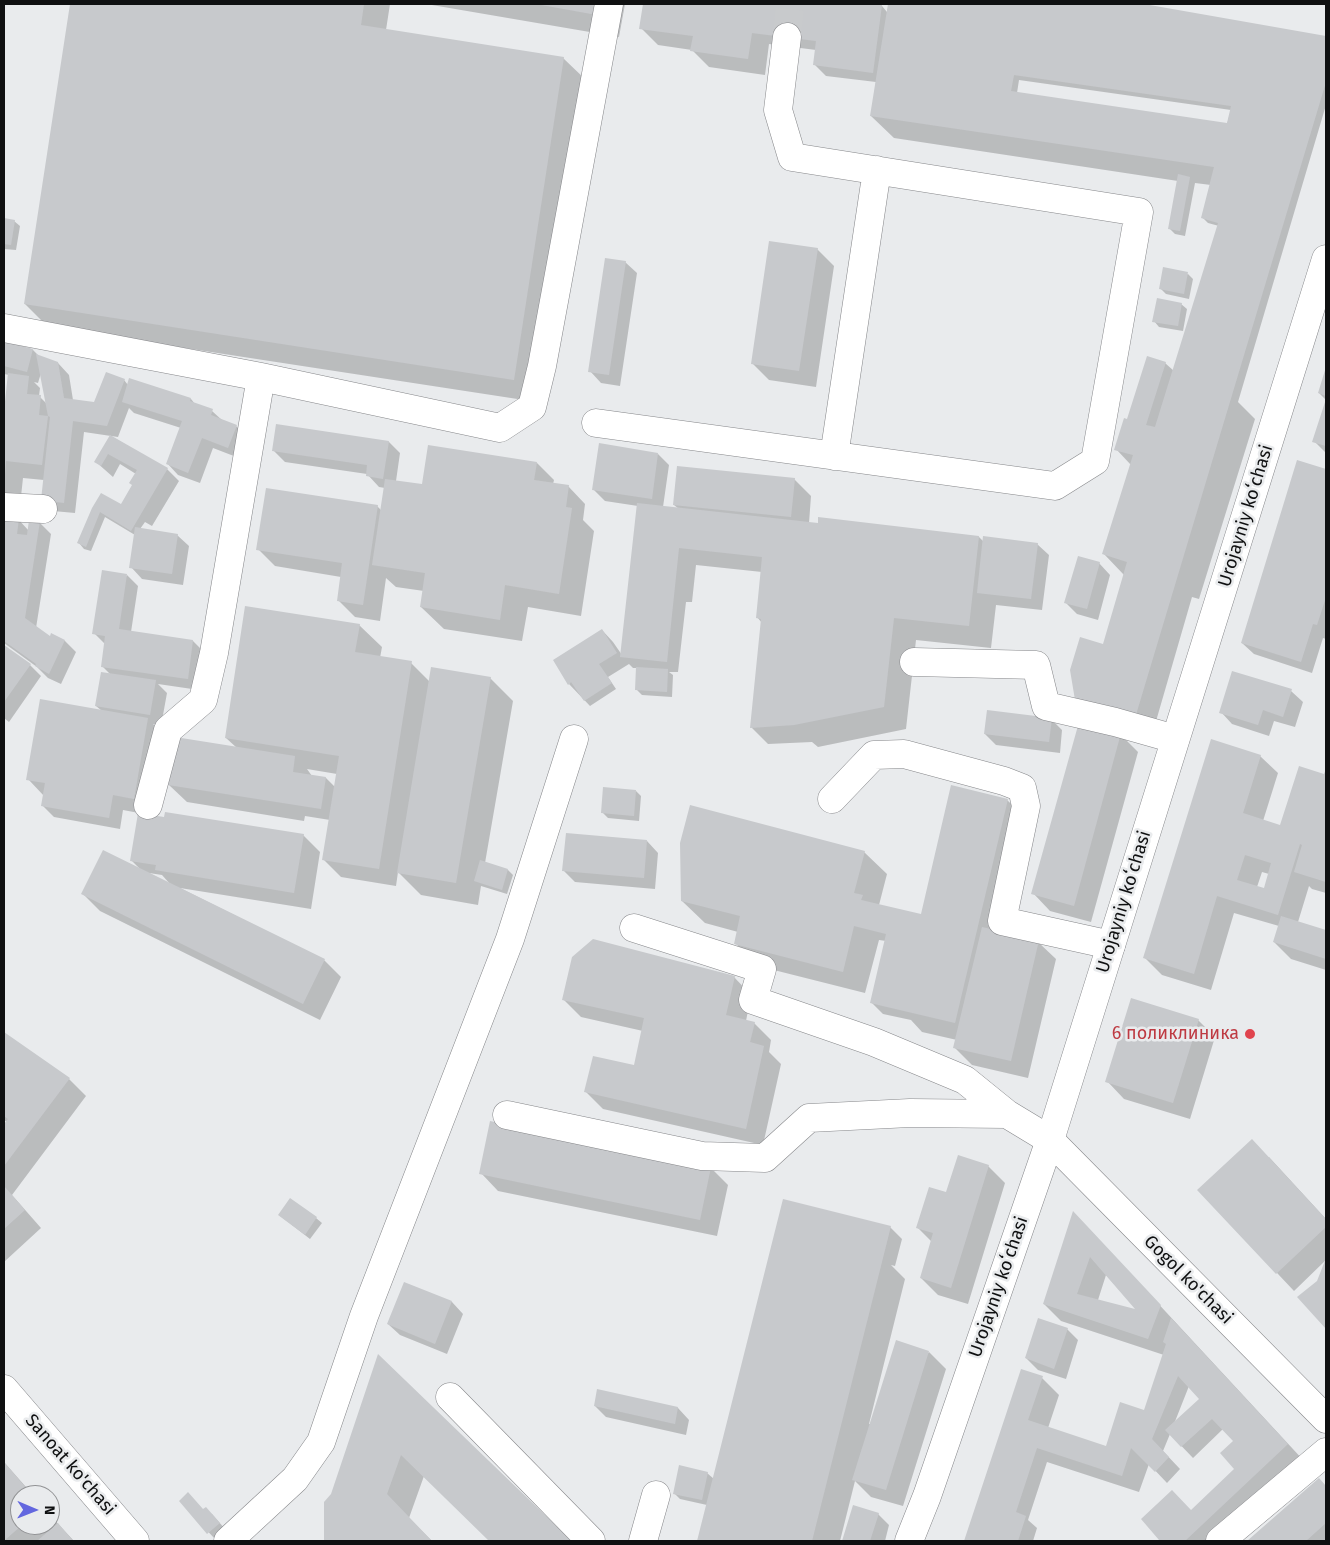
<!DOCTYPE html>
<html>
<head>
<meta charset="utf-8">
<style>
  body { margin:0 }
  #map { position:relative; width:1330px; height:1545px; overflow:hidden; background:#e9ebed; font-family:"Fira Sans",sans-serif }
  canvas { display:block }
  .frame { position:absolute; inset:0; border:5px solid #0f1011; pointer-events:none }
  .north { position:absolute; left:10px; top:1485px; width:50px; height:50px; box-sizing:border-box; background:#e9ebed; border:1px solid #929395; border-radius:50%; rotate:91deg; font-size:14px; font-weight:700; line-height:20px; text-align:center; color:#0f1011 }
  .north::after { content:''; display:block; margin:auto; width:18px; height:22px; background:#6367df; clip-path:polygon(50% 0,100% 100%,50% 72%,0 100%) }
</style>
</head>
<body>
<div id="map">
<canvas width="1330" height="1545"></canvas>
<div class="frame"></div>
<div class="north">N</div>
</div>
<script>
const ctx = document.querySelector('canvas').getContext('2d');
ctx.lineJoin = 'round';
function fillPath(path, color) {
  ctx.fillStyle = color;
  ctx.fill(path, 'evenodd');
}
function strokePath(path, color, width, dash) {
  ctx.strokeStyle = color;
  ctx.lineWidth = width;
  ctx.lineCap = dash ? 'butt' : 'round';
  ctx.setLineDash(dash || []);
  ctx.stroke(path);
}
function drawText(font, color, halo, rows, align = 'center') {
  ctx.font = font + ' "Fira Sans",sans-serif';
  ctx.lineWidth = 5;
  ctx.setLineDash([]);
  ctx.textBaseline = 'middle';
  ctx.strokeStyle = halo;
  ctx.fillStyle = color;
  for (const [text, x, y, turn = 0] of rows) {
    ctx.save();
    ctx.translate(x, y);
    ctx.rotate((+turn || 0) * Math.PI / 180);
    ctx.textAlign = isNaN(turn) ? turn : align;
    if (halo) ctx.strokeText(text, 0, 0);
    ctx.fillText(text, 0, 0);
    ctx.restore();
  }
}
fillPath(new Path2D(`
  M71 4H390L386 30 563 58 586 80 537 402 48 327 25 304Z
  M426 4H625L619 37Z
  M644 4H861L882 6 887 12 889 4H1137L1326 38V105L1238 402 1255 419 1199 599 1192 597 1152 735 1093 717 1104 645 1124 575 1104 554 1131 465 1116 449 1165 363 1174 371 1219 226 1208 223 1202 217 1211 185 1195 183 1185 236 1175 234 1170 229 1178 181 894 138 871 116 876 82 826 76 815 65 816 50 769 44 765 75 709 67 692 50 658 45 641 28ZM1019 80 1231 110 1227 124 1017 93Z
  M4 220 14 221 20 226 16 250 4 249Z
  M817 249 834 266 816 387 769 380 752 363Z
  M625 262 637 273 620 386 601 383 590 371Z
  M1188 274 1193 279 1189 299 1166 294 1160 288Z
  M1181 304 1187 309 1183 331 1159 327 1154 321Z
  M4 342 33 350 39 356 58 363 69 375 73 400 95 403 124 380 128 385 130 380 191 399 195 404 212 411 223 421 236 426 248 438 239 458 213 448 200 483 178 475 167 463 181 428 134 413 129 408 118 437 111 436 167 469 179 481 152 526 145 522 140 529 177 535 189 546 183 585 142 579 131 567 135 535 105 517 91 551 84 549 79 543 93 509H126L136 474 120 464 113 477 96 462 111 436 84 432 75 513 53 511 44 480 23 478 19 515 4 514V412H5L9 375 4 374ZM41 373 46 403 39 396 40 388 34 382 38 383Z
  M1326 370V400L1319 393Z
  M1326 402V453L1314 441Z
  M389 442 400 453 396 481 423 486 537 463 554 480 553 484 568 486 585 504 583 520 594 531 581 616 528 607 522 641 444 629 421 607 424 591 396 587 386 578 380 621 355 617 338 600 341 577 275 566 258 549 377 506 382 511 385 488 379 487 367 474 285 462 274 451Z
  M658 454 669 465 663 507 679 509 674 505 794 479 811 496 809 523 819 524V518L979 537 984 542 1037 544 1049 555 1042 610 996 605 991 648 916 640 906 729 818 747 812 742 768 744 751 727 762 623 757 617 762 572 696 565 692 602H686L678 672H669L673 675 672 697 642 695 637 690V668H633L629 664 608 677 616 689 590 706 569 684 602 630 613 642 622 655 638 506 605 501 593 489Z
  M1298 461 1326 470V639L1323 638 1312 673 1254 654 1242 643Z
  M5 518 18 519 29 531 39 522 51 534 36 628 50 638 52 635 65 641 76 652 61 684 48 678 37 667 4 643Z
  M1099 563 1110 575 1098 620 1077 614 1066 603Z
  M127 575 138 586 131 632 193 641 204 652 199 690 158 684 167 693 161 726 153 724 165 736 151 816 303 835 320 852 311 909 180 888 324 960 341 977 320 1020 100 911 83 894 139 868 131 860 139 813 123 810 120 829 54 817 43 806 44 796 28 779 102 711 96 706 111 675 103 667 106 645 94 633ZM149 873 162 875 170 884Z
  M359 625 382 647 380 658 411 663 430 682 490 678 513 701 485 863 508 870 513 875 507 894 481 886 478 905 421 895 398 872 396 886 341 877 324 860 330 820 305 816 304 821 187 802 169 785 237 748 226 738ZM307 769 337 774 335 787 326 778 312 776Z
  M4 646 30 665 41 676 9 722 4 718Z
  M1291 691 1303 702 1295 727 1274 721 1269 736 1232 724 1221 712Z
  M1051 719 1062 730 1060 753 996 745 985 734Z
  M1120 734 1138 752 1091 922 1050 911 1033 893Z
  M1260 756 1278 773 1263 821 1281 826 1325 776 1326 772V893L1312 889 1309 886 1298 922 1326 931V970L1291 959 1274 942 1279 926 1234 913 1211 990 1162 975 1145 958ZM1262 872 1269 874 1265 889 1257 887Z
  M636 791 641 796 639 821 608 818 603 813Z
  M1007 800 1030 822 1004 933 1038 942 1056 959 1028 1078 972 1065 955 1048 957 1040 922 1032 911 1020 883 1014 871 1002 886 941 879 940 865 993 758 966 735 943 738 932 705 923 682 901 864 852 887 874 879 905 922 915Z
  M647 841 658 853 655 889 575 882 564 871Z
  M734 977 751 995 746 1021 754 1023 771 1040 769 1052 781 1064 763 1145 603 1109 586 1092 635 1066 643 1031 581 1017 564 1000Z
  M1198 1020 1215 1037 1190 1119 1124 1099 1107 1081Z
  M4 1034 69 1079 86 1096 12 1195 41 1228 4 1262V1126L7 1122 4 1120Z
  M1269 1157 1326 1219V1260L1294 1291 1199 1190Z
  M988 1166 1005 1183 968 1304 938 1295 921 1278 932 1242 918 1228 947 1194Z
  M711 1168 728 1185 717 1236 498 1191 481 1173Z
  M279 1215 316 1218 322 1223 310 1239Z
  M890 1227 902 1239 895 1266 891 1265 905 1279 869 1424H871L929 1352 946 1369 903 1506 871 1497 855 1481 840 1541H698L707 1505 680 1499 674 1493 707 1473 714 1479Z
  M1090 1230 1305 1462 1208 1541H1160L1194 1515 1236 1469 1235 1441 1223 1429 1193 1458 1170 1434 1163 1451 1180 1469 1167 1483 1149 1464 1139 1492 1047 1462 1028 1520 1037 1528 1033 1541H966L1022 1371 1042 1378 1059 1395 1048 1428 1107 1447 1145 1411 1164 1355 1061 1321 1044 1304ZM1106 1275 1139 1312 1098 1300ZM1189 1386 1201 1399 1174 1424Z
  M1326 1261V1327L1299 1297 1319 1281Z
  M405 1283 452 1302 463 1314 447 1354 400 1335 388 1324Z
  M1067 1329 1078 1340 1066 1379 1038 1370 1026 1358Z
  M379 1356 571 1541H491L424 1476 409 1518 432 1541H326L325 1502 332 1494Z
  M598 1391 678 1408 689 1420 686 1435 606 1417 595 1406Z
  M4 1462 33 1495H20V1525H50V1515L74 1541H4Z
  M1319 1479 1326 1487V1541H1249Z
  M180 1501 212 1514 225 1529 214 1538Z
  M854 1506 878 1514 889 1525 885 1541H843Z`), '#0003');
fillPath(new Path2D(`
  M70 4H364L361 25 564 57 514 380 24 304Z
  M536 4H599L597 15Z
  M643 4H870L882 5 873 73 813 65 816 41 752 33 748 59 690 51 693 36 639 29Z
  M888 4H1144L1326 36V82L1135 718 1075 700 1070 670 1080 637 1103 644 1127 562 1102 554 1133 455 1114 450 1124 418 1127 419 1147 356 1166 362 1146 425 1155 427 1218 223 1201 218 1214 167 870 116ZM1014 75 1231 106 1227 123 1011 91Z
  M1178 174 1190 177 1180 231 1168 229Z
  M4 218 15 220 11 245 4 244Z
  M769 241 818 248 799 371 751 364Z
  M605 258 626 261 609 375 588 372Z
  M1163 267 1188 272 1184 294 1159 289Z
  M1157 298 1182 303 1178 326 1152 322Z
  M4 341 33 349 27 372 4 366Z
  M36 354 58 362 64 398 94 402 106 372 125 379 107 426 73 421 64 503 41 500 50 417 48 416Z
  M1326 367V396L1318 393Z
  M8 373 29 376 27 394 41 395 39 415 48 416 42 465 6 461 5 474H4V411Z
  M129 378 191 398 190 401 213 409 211 415 237 425 228 448 202 438 188 473 166 464 182 421 122 402Z
  M1326 399V446L1312 442Z
  M276 424 389 441 383 479 366 476 367 465 272 451Z
  M110 435 168 468 131 531 100 512 86 547 77 543 92 508 101 493 121 504 132 485 129 483 137 470 108 454 101 466 94 462Z
  M599 443 658 453 652 499 592 490Z
  M428 445 537 462 534 480 569 485 566 507 572 508 559 594 505 585 500 620 420 607 425 573 372 565 385 479 422 484Z
  M1297 460 1326 469V597L1317 625 1313 624 1301 662 1241 643Z
  M677 466 795 478 791 517 673 505Z
  M266 488 378 505 363 605 337 601 342 563 256 550Z
  M637 503 818 523V517L979 536 969 626 894 618 884 707 794 725 750 728 761 619 756 618 762 557 679 548 667 662 620 657Z
  M4 516 19 518 17 534 27 535 29 520 40 521 25 618 50 636 51 633 65 640 49 674 35 666 36 664 4 641Z
  M135 527 178 534 172 574 129 568Z
  M983 536 1038 543 1031 599 977 593Z
  M1078 556 1100 562 1087 609 1064 603Z
  M102 570 127 574 119 629 193 640 188 679 101 667 105 636 92 634Z
  M245 606 360 624 355 652 412 661 379 869 322 860 339 756 225 738Z
  M602 629 617 653 599 664 612 683 584 701 571 682 568 685 553 660Z
  M4 645 31 664 4 702Z
  M431 667 491 677 456 883 397 873Z
  M636 667 668 669 667 692 635 690Z
  M1232 671 1292 689 1283 717 1263 710 1258 725 1219 713Z
  M101 672 156 680 150 715 95 706Z
  M40 699 148 718 134 799 113 795 109 818 41 806 45 783 26 780Z
  M987 710 1052 718 1049 742 984 734Z
  M1079 722 1121 733 1074 906 1031 894Z
  M175 737 295 756 293 772 326 777 321 809 168 785Z
  M1211 739 1261 755 1243 813 1280 825 1299 766 1324 774 1326 769V882L1294 872 1302 845 1300 844 1278 915 1217 896 1194 974 1143 958ZM1245 855 1271 863 1264 888 1237 880Z
  M951 785 1008 799 955 1023 870 1003 886 934 854 926 843 972 734 944 740 916 681 901 680 843 690 805 865 851 854 893 863 895 861 900 921 914Z
  M603 787 636 790 634 816 601 813Z
  M165 812 304 834 294 893 155 870 156 865 130 861 138 813 164 817Z
  M566 833 647 840 644 878 562 871Z
  M103 850 325 959 303 1004 81 894Z
  M480 860 508 869 502 890 474 881Z
  M1281 916 1326 930V959L1273 942Z
  M982 927 1039 940 1011 1061 953 1048Z
  M593 939 735 976 726 1015 755 1022 750 1042 764 1046 746 1129 584 1092 593 1056 634 1065 644 1018 562 1000 572 957Z
  M1131 998 1199 1019 1173 1103 1105 1082Z
  M4 1032 70 1078 4 1166V1124L8 1119 4 1116Z
  M490 1121 711 1167 700 1220 479 1174Z
  M1252 1139 1326 1219V1227L1276 1274 1197 1190Z
  M958 1155 989 1165 951 1288 920 1278 933 1233 916 1228 929 1187 946 1192Z
  M4 1186 25 1210 4 1229Z
  M290 1198 317 1217 305 1235 278 1215Z
  M783 1199 891 1226 812 1541H697Z
  M1073 1211 1161 1305 1148 1339 1043 1304ZM1090 1257 1135 1309 1077 1294Z
  M1326 1258V1329L1297 1297 1317 1281Z
  M404 1282 452 1301 435 1344 387 1324Z
  M1038 1318 1068 1328 1054 1369 1025 1358Z
  M1171 1318 1288 1444 1185 1541H1158L1159 1540 1141 1519 1172 1490 1191 1510 1234 1469 1220 1453 1233 1441 1212 1419 1181 1447 1165 1430 1199 1399 1178 1376 1152 1439 1169 1457 1155 1472 1131 1448 1122 1476 1037 1448 1016 1512 1026 1516 1018 1541H964L1021 1369 1043 1376 1028 1420 1106 1446 1120 1402 1144 1410 1166 1344 1163 1342Z
  M896 1340 929 1351 886 1490 852 1480Z
  M378 1354 572 1541H489L401 1455 387 1494 432 1541H324V1502L331 1494Z
  M597 1389 678 1407 675 1424 594 1406Z
  M4 1462 32 1495H20V1525H22L5 1540 4 1538Z
  M679 1465 708 1472 702 1500 673 1494Z
  M1319 1478 1326 1486V1523L1306 1541H1247Z
  M188 1492 203 1509 206 1507 220 1523 207 1534 179 1501Z
  M853 1505 879 1513 870 1541H842Z
  M58 1523 73 1541H37Z`), '#c7c9cc');
strokePath(new Path2D(`
  M787 37 790 4`), '#c8cacc', 28, [28, 14]);
const minor = new Path2D(`
  M4 328 261 377 500 428 532 407 542 366 609 4
  M596 423 1055 486 1095 461 1139 212 792 157 778 110 787 37
  M834 456 877 170
  M4 507 43 509
  M914 662 1036 665 1046 706 1115 722 1175 739
  M832 799 874 755 904 754 1004 781 1022 788 1026 806 1002 921 1111 945
  M148 805 168 730 203 700 214 653 261 377
  M634 928 762 969 753 1000 874 1042 965 1080 1007 1114
  M507 1115 702 1156 765 1158 809 1118 910 1113 1007 1114 1050 1140
  M450 1397 591 1541
  M228 1541 295 1479 321 1442 364 1316 510 939 574 739
  M643 1541 656 1495
  M1220 1541 1326 1452`);
const major = new Path2D(`
  M1050 1140 1326 1419
  M4 1389 135 1541
  M909 1541 927 1496 1050 1140 1326 259`);
strokePath(minor, '#86878a', 29);
strokePath(major, '#86878a', 29);
strokePath(minor, '#fff', 28);
strokePath(major, '#fff', 28);
for (const [x, y, r, color] of [
  [1250,1034,6,"#e0444e"]
]) {
  const dot = new Path2D();
  dot.arc(x, y, r, 0, 2 * Math.PI);
  ctx.fillStyle = color;
  ctx.fill(dot);
  strokePath(dot, '#e9ebed', 2);
}
drawText('18px', '#0f1011', '#e9ebed', [
  ["Urоjayniy koʻchasi",1246,516,-73],
  ["Urоjayniy koʻchasi",1124,902,-73],
  ["Gogol ko'chasi",1188,1280,45],
  ["Urоjayniy koʻchasi",999,1287,-71],
  ["Sanoat ko'chasi",70,1465,49]
]);
drawText('18px', '#be3a42', '#e9ebed', [
  ["6 поликлиника",1239,1034]
], 'right');
</script>
</body>
</html>
